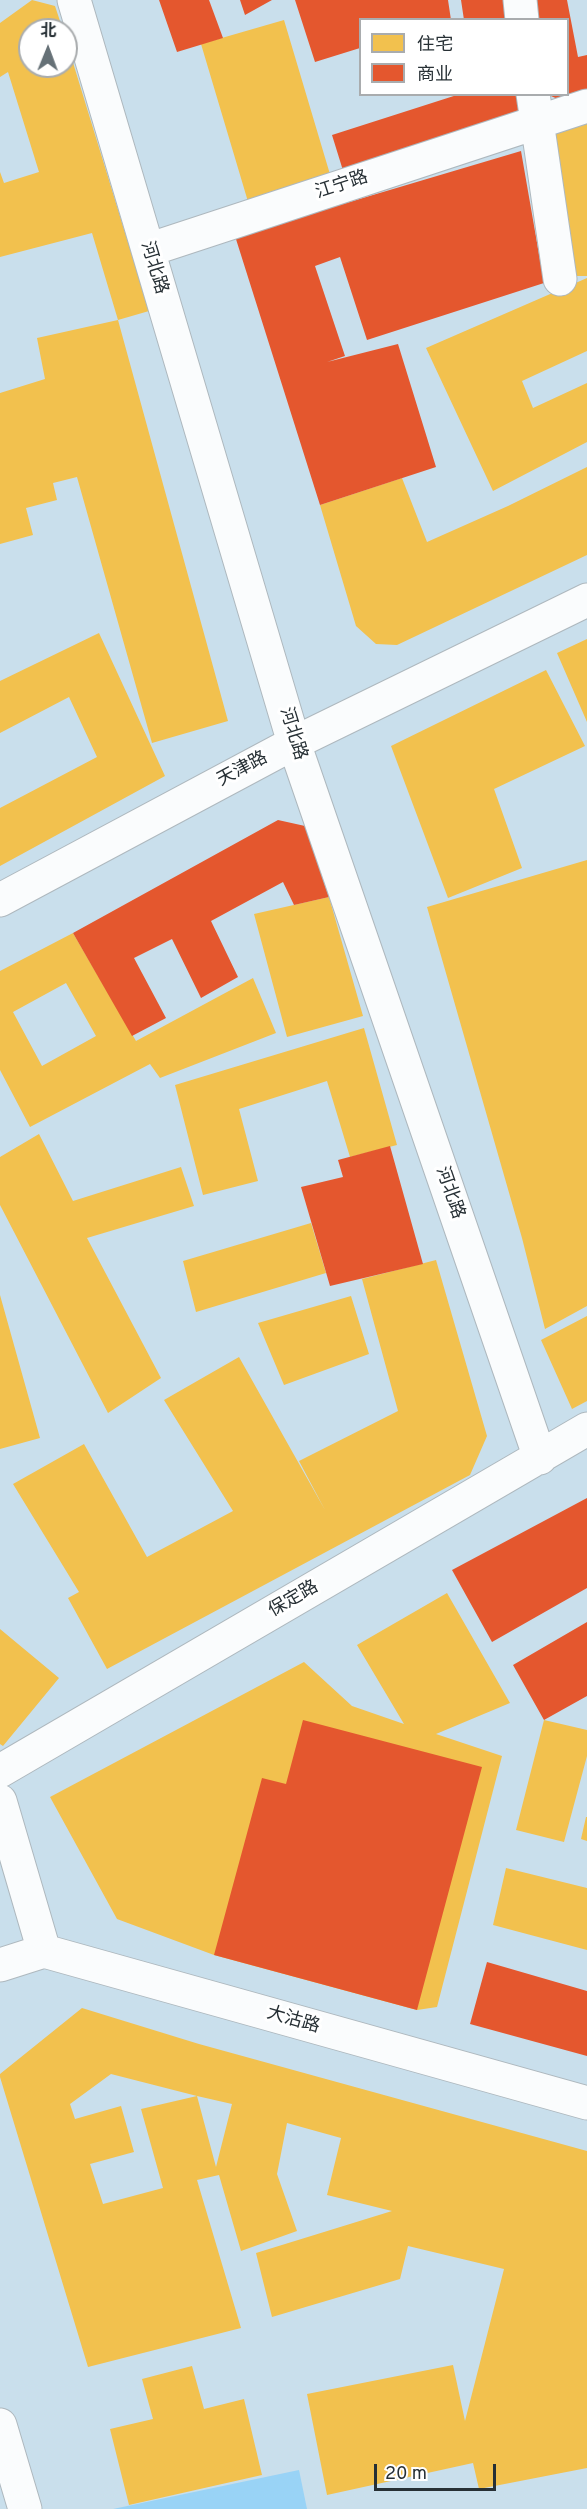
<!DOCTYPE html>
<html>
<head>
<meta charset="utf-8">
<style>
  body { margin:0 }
  #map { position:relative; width:587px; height:2509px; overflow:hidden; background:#dce9f1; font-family:Overpass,"Noto Sans SC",sans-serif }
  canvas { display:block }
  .legend { position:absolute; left:359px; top:18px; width:210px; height:78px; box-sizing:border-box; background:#fff; border:2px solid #a9acae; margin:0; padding:8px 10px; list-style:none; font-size:18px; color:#273035 }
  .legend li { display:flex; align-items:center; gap:12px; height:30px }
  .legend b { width:30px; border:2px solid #a9acae }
  .north { position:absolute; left:18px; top:18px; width:60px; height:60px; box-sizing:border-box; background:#fff; border:2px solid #a9acae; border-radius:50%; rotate:1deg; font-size:16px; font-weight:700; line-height:24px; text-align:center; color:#273035 }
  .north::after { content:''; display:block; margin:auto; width:21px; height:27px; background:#667177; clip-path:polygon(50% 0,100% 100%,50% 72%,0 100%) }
  .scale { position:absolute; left:374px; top:2464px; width:122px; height:27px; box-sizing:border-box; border:3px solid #273035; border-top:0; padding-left:8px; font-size:18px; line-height:21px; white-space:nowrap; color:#273035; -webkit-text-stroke:4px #fff; paint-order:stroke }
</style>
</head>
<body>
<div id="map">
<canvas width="587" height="2509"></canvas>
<ul class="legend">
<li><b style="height:16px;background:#f2c14e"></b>住宅</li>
<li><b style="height:16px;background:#e4572e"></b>商业</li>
</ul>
<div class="north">北</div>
<div class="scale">20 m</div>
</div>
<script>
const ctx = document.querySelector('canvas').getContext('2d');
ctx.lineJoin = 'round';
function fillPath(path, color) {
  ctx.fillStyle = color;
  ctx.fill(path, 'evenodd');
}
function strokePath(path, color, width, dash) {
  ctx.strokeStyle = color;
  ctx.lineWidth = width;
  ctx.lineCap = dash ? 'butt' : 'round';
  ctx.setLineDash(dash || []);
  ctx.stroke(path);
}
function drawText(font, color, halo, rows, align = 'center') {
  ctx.font = font + ' Overpass,"Noto Sans SC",sans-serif';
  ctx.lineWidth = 6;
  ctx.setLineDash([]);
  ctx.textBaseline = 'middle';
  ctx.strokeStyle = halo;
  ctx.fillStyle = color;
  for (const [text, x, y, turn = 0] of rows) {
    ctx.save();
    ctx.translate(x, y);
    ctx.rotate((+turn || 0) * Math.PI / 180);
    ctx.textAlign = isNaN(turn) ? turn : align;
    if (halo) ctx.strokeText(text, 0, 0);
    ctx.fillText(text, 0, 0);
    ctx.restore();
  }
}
fillPath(new Path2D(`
  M0 0H587V2509H0ZM360 20H568V94H360ZM30 30H66V66H30Z`), '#c9dfec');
fillPath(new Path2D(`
  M299 2470 307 2509H113Z`), '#99d3f6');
fillPath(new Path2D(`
  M32 0 55 6 63 30H30V66H66L67 43 149 311 118 320 92 233 0 257V172L4 183 39 172 8 72 0 77V23Z
  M284 20 332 181 249 205 201 44Z
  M587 115V276H573L549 126Z
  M587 278V351L522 381 533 408 587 383V442L493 491 426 348Z
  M118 320 228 721 152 743 77 477 53 483 57 500 26 508 33 535 0 544V393L45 379 37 338Z
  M587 467V555L397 645 376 644 356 626 320 505 402 478 427 542 508 506Z
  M99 633 165 776 0 866V808L97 757 69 697 0 733V681Z
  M587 639V722L557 653Z
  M546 670 585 746 494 789 522 868 448 898 391 746Z
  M587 860V1306L545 1329 522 1238 427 907Z
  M329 897 363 1016 287 1037 254 914Z
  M73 933 136 1041 253 978 276 1033 160 1078 150 1064 30 1127 0 1070V971ZM66 983 96 1036 42 1066 13 1012Z
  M364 1028 397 1145 350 1157 327 1081 239 1109 258 1181 203 1195 175 1085Z
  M39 1134 73 1201 181 1167 194 1206 87 1238 161 1378 108 1413 0 1205V1157Z
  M311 1223 326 1273 196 1312 183 1261Z
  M436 1260 487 1436 470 1475 107 1669 68 1598 79 1592 13 1484 84 1444 147 1557 233 1511 164 1400 239 1357 325 1510 299 1461 398 1411 362 1279Z
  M0 1295 40 1438 0 1449Z
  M351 1296 369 1354 284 1385 258 1323Z
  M587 1316V1401L572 1409 541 1340Z
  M447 1593 510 1703 436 1734 502 1756 437 2007 417 2010 214 1955 117 1919 50 1797 304 1662 352 1706 404 1724 357 1645Z
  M0 1629 59 1678 3 1746 0 1744Z
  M544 1720 587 1730V1756L564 1842 516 1830Z
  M586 1817H587V1841L581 1839Z
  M506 1868 587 1888V1950L493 1925Z
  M82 2008 199 2044 587 2151V2468L479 2489 473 2463 327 2495 307 2394 453 2365 465 2421 504 2269 408 2246 400 2279 272 2317 256 2253 392 2211 327 2195 341 2138 287 2123 277 2174 297 2231 241 2251 219 2175 197 2180 241 2328 88 2367 0 2077V2074ZM111 2074 197 2096 141 2109 163 2188 103 2204 90 2164 134 2152 121 2106 75 2119 70 2104ZM197 2096 232 2104 216 2167Z
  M192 2366 204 2409 244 2399 262 2475 129 2505 110 2429 153 2419 142 2379Z`), '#f2c14e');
fillPath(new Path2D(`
  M159 0H209L223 38 177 52Z
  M240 0H272L245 15Z
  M295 0H448L451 20H360V48L315 62Z
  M461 0H509L512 20H464Z
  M527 0H567L578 57 587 55V92L558 99 546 94H568V20H530Z
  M460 94H525L529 117 345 177 332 135Z
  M521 151 544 283 367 340 340 257 315 266 345 356 327 362 398 344 436 467 320 505 235 236Z
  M278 820 305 826 329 897 294 905 283 882 211 921 238 977 201 998 172 939 134 958 166 1018 132 1036 73 933Z
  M390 1146 423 1264 330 1286 301 1187 343 1177 338 1160Z
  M587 1498V1588L492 1642 452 1570Z
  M587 1622V1696L544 1720 513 1665Z
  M303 1720 482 1767 417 2010 214 1955 262 1778 286 1784Z
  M487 1962 587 1991V2056L470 2024Z`), '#e4572e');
const minor = new Path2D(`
  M74 0 294 743 540 1458
  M520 0 522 20
  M533 94 560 279
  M148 250 587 106
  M0 900 294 743 587 600
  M0 1771 587 1429
  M0 1801 44 1951
  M0 1965 44 1951 587 2103
  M0 2425 25 2509`);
strokePath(minor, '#aeb8be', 35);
strokePath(minor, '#fafcfd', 33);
drawText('18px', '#273035', '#fff', [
  ["江宁路",342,186,-18],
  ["河北路",153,268,73],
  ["河北路",292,734,73],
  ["天津路",243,770,-28],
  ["河北路",449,1193,71],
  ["保定路",294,1600,-30],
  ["大沽路",293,2021,16]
]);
</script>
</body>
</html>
